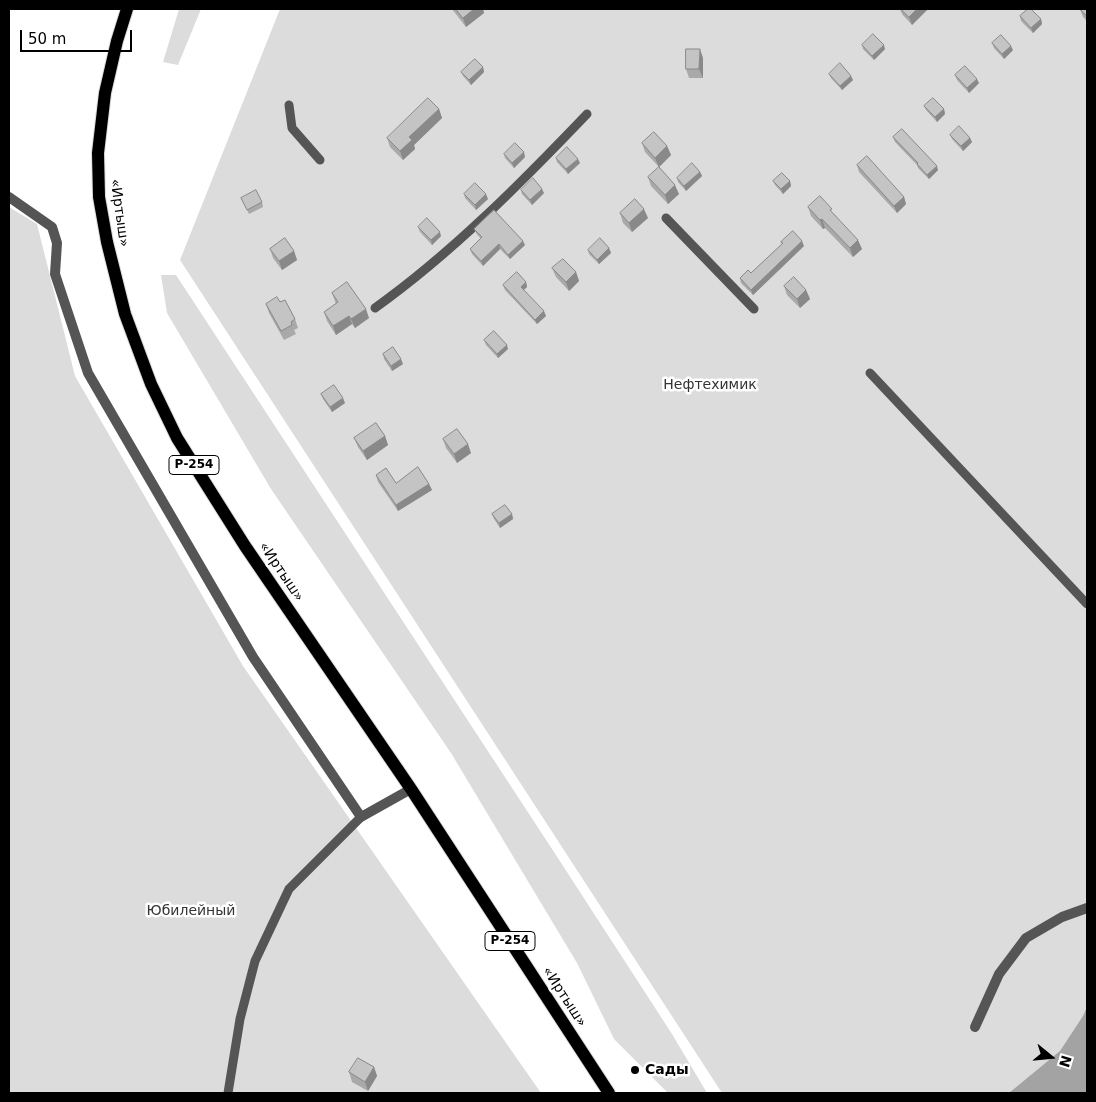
<!DOCTYPE html>
<html>
<head>
<meta charset="utf-8">
<style>
  body { margin:0 }
  #map { position:relative; width:1096px; height:1102px; overflow:hidden; background:#fff; font-family:"DejaVu Sans",sans-serif }
  canvas { display:block }
  .frame { position:absolute; inset:0; border:10px solid #000; pointer-events:none }
  .north { position:absolute; left:1026px; top:1032px; width:50px; height:50px; -webkit-text-stroke:4px #fff; paint-order:stroke; rotate:107deg; font-size:14px; font-weight:700; line-height:20px; text-align:center; color:#000 }
  .north::after { content:''; display:block; margin:auto; width:18px; height:22px; background:#000; clip-path:polygon(50% 0,100% 100%,50% 72%,0 100%) }
  .scale { position:absolute; left:20px; top:30px; width:112px; height:22px; box-sizing:border-box; border:2px solid #000; border-top:0; padding-left:6px; font-size:15px; line-height:18px; white-space:nowrap; color:#000; -webkit-text-stroke:4px #fff; paint-order:stroke }
</style>
</head>
<body>
<div id="map">
<canvas width="1096" height="1102"></canvas>
<div class="frame"></div>
<div class="north">N</div>
<div class="scale">50 m</div>
</div>
<script>
const ctx = document.querySelector('canvas').getContext('2d');
ctx.lineJoin = 'round';
function fillPath(path, color) {
  ctx.fillStyle = color;
  ctx.fill(path, 'evenodd');
}
function strokePath(path, color, width, dash) {
  ctx.strokeStyle = color;
  ctx.lineWidth = width;
  ctx.lineCap = dash ? 'butt' : 'round';
  ctx.setLineDash(dash || []);
  ctx.stroke(path);
}
function drawText(font, color, halo, rows, align = 'center') {
  ctx.font = font + ' "DejaVu Sans",sans-serif';
  ctx.lineWidth = 5;
  ctx.setLineDash([]);
  ctx.textBaseline = 'middle';
  ctx.strokeStyle = halo;
  ctx.fillStyle = color;
  for (const [text, x, y, turn = 0] of rows) {
    ctx.save();
    ctx.translate(x, y);
    ctx.rotate((+turn || 0) * Math.PI / 180);
    ctx.textAlign = isNaN(turn) ? turn : align;
    if (halo) ctx.strokeText(text, 0, 0);
    ctx.fillText(text, 0, 0);
    ctx.restore();
  }
}
fillPath(new Path2D(`
  M179 9H201L178 65 163 62Z
  M280 9H1087V1093H722L180 260Z
  M9 207 37 224 75 376 243 666 541 1093H9Z
  M161 275H176L554 852 672 1034 707 1093H668L614 1039 577 963 451 753 271 489 167 313Z`), '#dcdcdc');
fillPath(new Path2D(`
  M1087 1007V1093H1009L1060 1051 1083 1016Z`), '#a3a3a3');
const primary = new Path2D(`
  M127 9 117 41 105 93 98 153 99 197 107 242 125 314 151 384 177 438 245 546 411 789 609 1093`);
strokePath(primary, '#dbdbdb', 14);
strokePath(new Path2D(`
  M289 105 292 128 320 160
  M666 218 754 309
  M375 308C453 252 521 183 587 114
  M870 373 1087 604
  M228 1093 240 1019 255 961 289 889 361 817`), '#555', 9);
strokePath(new Path2D(`
  M9 197 52 227 57 243 55 274 88 373 253 657 361 817 411 789
  M975 1027 999 974 1026 938 1062 917 1087 908`), '#555', 10);
strokePath(primary, '#000', 12);
fillPath(new Path2D(`
  M452 9H483L484 13 466 27Z
  M900 9H928L912 25 902 14Z
  M1080 9H1087V21L1083 17Z
  M1020 16 1041 19 1042 24 1033 33 1021 21Z
  M992 43 1013 50 1004 59 994 48Z
  M862 45 885 49 874 60 863 49Z
  M703 58V78H689L686 69Z
  M483 67 484 72 471 85 463 76 461 72Z
  M829 74 853 80 842 90 831 78Z
  M955 75 979 83 969 93 957 80Z
  M924 106 944 109 945 114 937 122 926 110Z
  M439 109 442 118 414 145 415 149 403 160 390 147 387 138Z
  M950 135 970 138 972 142 963 151 952 139Z
  M893 137 938 170 929 179 918 168 917 165 895 142Z
  M642 143 667 146 671 155 659 167 645 152Z
  M504 154 525 157 514 168 505 158Z
  M556 158 580 163 568 174 557 162Z
  M857 165 904 197 906 204 897 213 859 172Z
  M700 172 702 176 686 191 678 182 677 178Z
  M648 177 679 194 668 204 651 186Z
  M773 181H790L791 186 783 194 775 185Z
  M521 190 544 193 532 205 522 194Z
  M464 194 488 199 476 210 465 198Z
  M241 198 262 202 263 207 249 214Z
  M808 207 835 215 862 249 853 257 825 228 823 229 811 216Z
  M620 213 648 218 632 232 623 223Z
  M418 227 441 236 432 245 420 232Z
  M474 229 525 245 510 259 500 249 483 266 472 254 470 249 481 239 476 233Z
  M781 242 804 246 753 295 741 283 740 278 751 273 782 244Z
  M609 248 611 253 599 264 589 254 588 250Z
  M270 249 294 251 297 260 282 270 273 258Z
  M552 268 576 272 579 281 569 291 556 277Z
  M526 282 527 287 524 290 546 316 537 324 505 290 503 285Z
  M784 286 806 290 810 299 800 308 787 295Z
  M332 293 369 318 355 328 352 324 336 335 327 321 324 312 336 304Z
  M280 302 295 319 298 328 294 330 296 334 284 340 269 313 266 304Z
  M484 340 508 349 498 358 486 345Z
  M383 354 403 364 392 371 384 359Z
  M321 394 345 403 332 412 323 399Z
  M385 436 388 445 367 460 358 447 354 438Z
  M443 439 471 453 457 463 446 448Z
  M376 475 396 483 429 484 432 490 398 511 378 482Z
  M492 514H512L513 519 500 528 494 519Z
  M374 1067 377 1076 368 1091 352 1082 349 1072Z`), '#a9a9a9');
fillPath(new Path2D(`
  M474 9H483L484 13 466 27 463 18Z
  M917 9H928L912 25 909 17Z
  M1041 19 1042 24 1033 33 1031 28Z
  M884 45 885 49 874 60 872 56Z
  M1011 46 1013 50 1004 59 1002 54Z
  M700 49 703 58V78L699 69Z
  M483 67 484 72 471 85 469 80Z
  M851 76 853 80 842 90 840 86Z
  M977 79 979 83 969 93 967 88Z
  M439 109 442 118 414 145 415 149 403 160 400 151 409 137Z
  M944 109 945 114 937 122 935 117Z
  M970 138 972 142 963 151 961 146Z
  M667 146 671 155 659 167 655 158Z
  M524 152 525 157 514 168 512 163Z
  M578 159 580 163 568 174 566 169Z
  M937 166 938 170 929 179 927 175Z
  M700 172 702 176 686 191 684 186Z
  M790 181 791 186 783 194 781 189Z
  M675 185 679 194 668 204 665 195Z
  M542 189 544 193 532 205 530 200Z
  M486 194 488 199 476 210 475 205Z
  M904 197 906 204 897 213 894 206Z
  M644 209 648 218 632 232 629 223Z
  M822 219 825 228 823 229 820 220Z
  M440 232 441 236 432 245 431 240Z
  M858 240 862 249 853 257 850 248Z
  M523 241 525 245 510 259 508 255Z
  M802 241 804 246 753 295 751 290Z
  M499 244 500 249 483 266 481 261Z
  M609 248 611 253 599 264 597 260Z
  M294 251 297 260 282 270 279 261Z
  M576 272 579 281 569 291 566 282Z
  M526 282 527 287 522 291 521 287Z
  M806 290 810 299 800 308 797 299Z
  M366 309 369 318 355 328 351 319Z
  M544 311 546 316 537 324 535 320Z
  M349 316 352 324 336 335 333 326Z
  M507 345 508 349 498 358 497 354Z
  M401 359 403 364 392 371 391 366Z
  M343 398 345 403 332 412 330 407Z
  M385 436 388 445 367 460 363 451Z
  M468 444 471 453 457 463 454 454Z
  M429 484 432 490 398 511 396 505Z
  M512 514 513 519 500 528 499 523Z
  M374 1067 377 1076 368 1091 365 1082Z`), '#898989');
const building = new Path2D(`
  M456 9H474L463 18Z
  M901 9H917L909 17Z
  M1028 9H1031L1041 19 1031 28 1020 16Z
  M1080 9H1087V16Z
  M873 34 884 45 872 56 862 45Z
  M1001 35 1011 46 1002 54 992 43Z
  M686 49H700L699 69H686Z
  M475 59 483 67 469 80 461 72Z
  M840 63 851 76 840 86 829 74Z
  M965 66 977 79 967 88 955 75Z
  M428 98 439 109 409 137 412 140 400 151 387 138Z
  M933 98 944 109 935 117 924 106Z
  M959 126 970 138 961 146 950 135Z
  M902 129 937 166 927 175 917 164 918 163 893 137Z
  M654 132 667 146 655 158 642 143Z
  M515 143 524 152 512 163 504 154Z
  M567 147 578 159 566 169 556 158Z
  M867 156 904 197 894 206 857 165Z
  M692 163 700 172 684 186 677 178Z
  M659 167 675 185 665 195 648 177Z
  M782 173 790 181 781 189 773 181Z
  M533 178 542 189 530 200 521 190Z
  M475 183 486 194 475 205 464 194Z
  M256 190 262 202 247 210 241 198Z
  M820 196 832 209 830 210 858 240 850 248 822 219 820 220 808 207Z
  M635 199 644 209 629 223 620 213Z
  M494 210 523 241 508 255 499 244 481 261 470 249 482 237 474 229Z
  M427 218 440 232 431 240 418 227Z
  M793 231 802 241 751 290 740 278 748 270 751 273 783 243 781 242Z
  M285 238 294 251 279 261 270 249Z
  M600 238 609 248 597 260 588 250Z
  M563 259 576 272 566 282 552 268Z
  M517 272 526 282 521 287 544 311 535 320 503 285Z
  M794 277 806 290 797 299 784 286Z
  M347 282 366 309 351 319 349 316 333 326 324 312 338 302 332 293Z
  M277 297 280 302 285 300 295 319 291 322 292 325 281 331 266 304Z
  M494 331 507 345 497 354 484 340Z
  M393 347 401 359 391 366 383 354Z
  M334 385 343 398 330 407 321 394Z
  M376 423 385 436 363 451 354 438Z
  M457 429 468 444 454 454 443 439Z
  M418 467 429 484 396 505 376 475 386 468 396 483Z
  M505 505 512 514 499 523 492 514Z
  M358 1058 374 1067 365 1082 349 1072Z`);
fillPath(building, '#c4c4c4');
strokePath(building, '#898989', 1);
for (const [x, y, r, color] of [
  [635,1070,5,"#000"]
]) {
  const dot = new Path2D();
  dot.arc(x, y, r, 0, 2 * Math.PI);
  ctx.fillStyle = color;
  ctx.fill(dot);
  strokePath(dot, '#fff', 2);
}
for (const [x, y, w] of [
  [194,465,50],
  [510,941,50]
]) {
  const box = new Path2D();
  box.roundRect(x - w / 2, y - 9.5, w, 19, 4);
  ctx.fillStyle = '#fff';
  ctx.fill(box);
  strokePath(box, '#000', 1);
}
drawText('bold 12px', '#000', null, [
  ["Р-254",194,465],
  ["Р-254",510,941]
]);
drawText('14px', '#000', '#fff', [
  ["«Иртыш»",119,213,82],
  ["«Иртыш»",281,572,56],
  ["«Иртыш»",564,997,57]
]);
drawText('14px', '#333', '#fff', [
  ["Нефтехимик",710,385],
  ["Юбилейный",191,911]
]);
drawText('bold 14px', '#000', '#fff', [
  ["Сады",645,1070]
], 'left');
</script>
</body>
</html>
